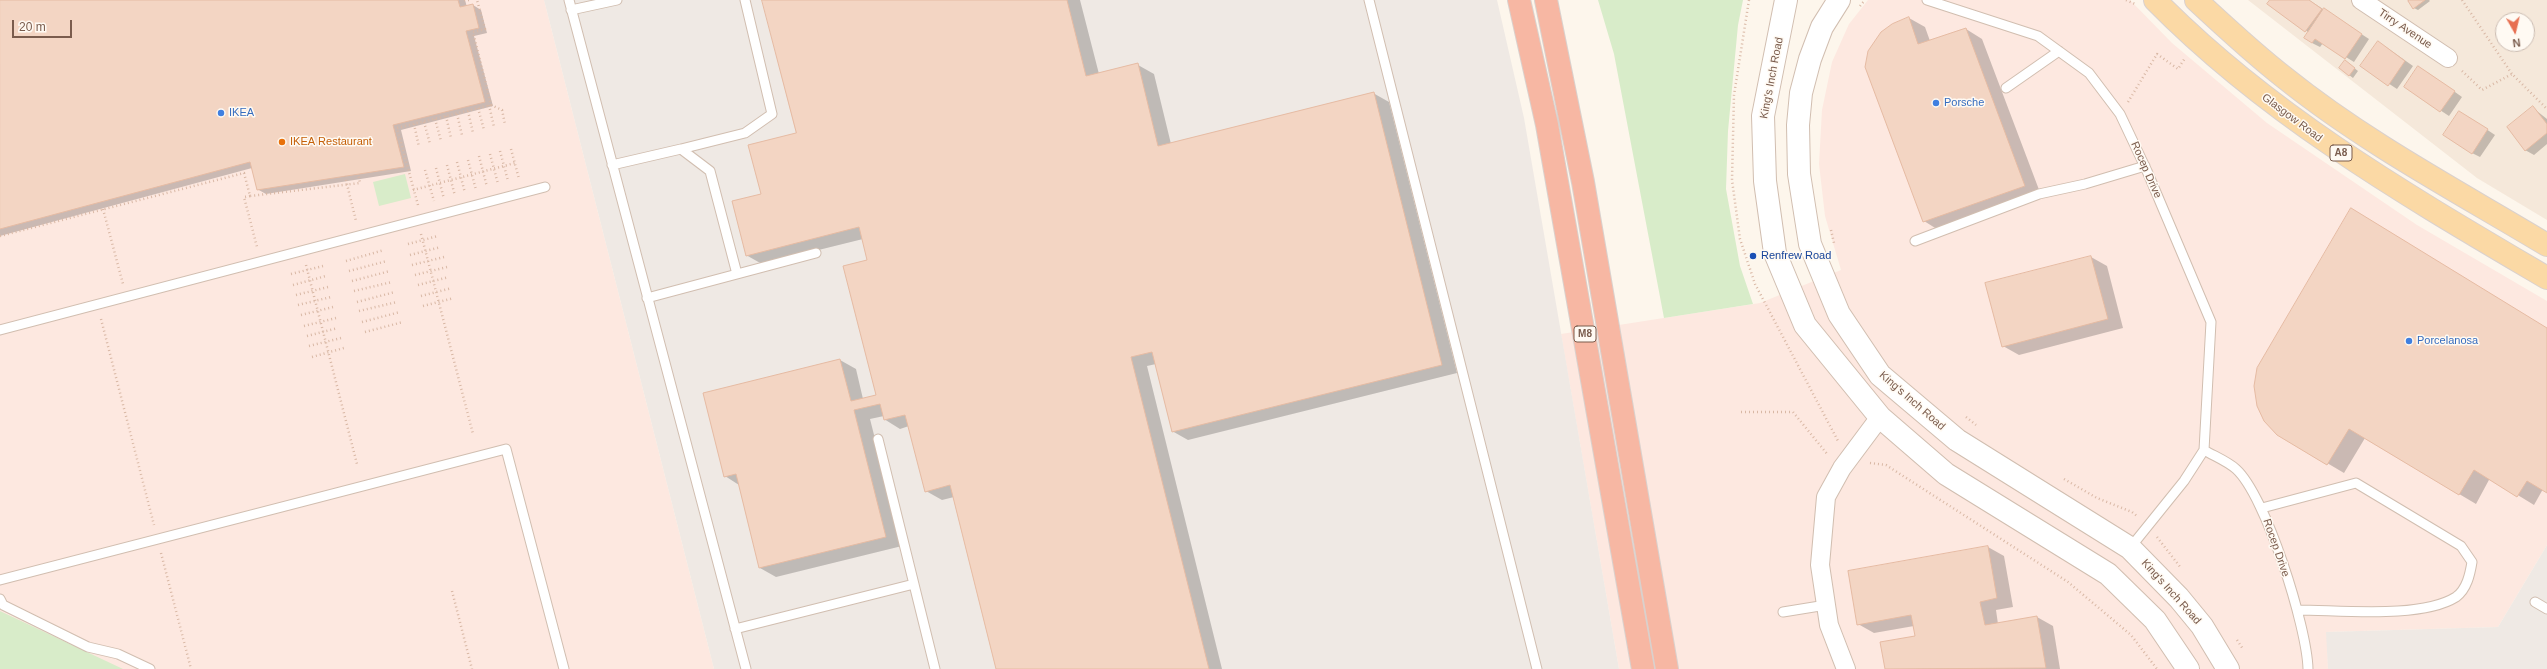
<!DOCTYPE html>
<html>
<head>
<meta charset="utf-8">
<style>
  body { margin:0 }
  #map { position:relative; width:2547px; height:669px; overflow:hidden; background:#fdf6ec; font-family:Arial,sans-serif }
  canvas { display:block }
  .north { position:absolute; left:2495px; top:12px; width:40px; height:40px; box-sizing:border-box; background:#fffaf3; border:1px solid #cabbb1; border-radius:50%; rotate:172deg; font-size:11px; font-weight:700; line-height:16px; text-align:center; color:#7a5c4d }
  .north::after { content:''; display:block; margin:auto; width:14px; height:18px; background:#e76f51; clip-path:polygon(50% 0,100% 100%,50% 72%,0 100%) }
  .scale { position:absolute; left:12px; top:20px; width:60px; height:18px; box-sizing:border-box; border:2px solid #7a5c4d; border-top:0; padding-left:5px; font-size:12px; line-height:14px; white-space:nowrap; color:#7a5c4d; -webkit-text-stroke:3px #fffaf3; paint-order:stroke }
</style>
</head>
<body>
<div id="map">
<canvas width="2547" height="669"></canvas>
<div class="north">N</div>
<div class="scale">20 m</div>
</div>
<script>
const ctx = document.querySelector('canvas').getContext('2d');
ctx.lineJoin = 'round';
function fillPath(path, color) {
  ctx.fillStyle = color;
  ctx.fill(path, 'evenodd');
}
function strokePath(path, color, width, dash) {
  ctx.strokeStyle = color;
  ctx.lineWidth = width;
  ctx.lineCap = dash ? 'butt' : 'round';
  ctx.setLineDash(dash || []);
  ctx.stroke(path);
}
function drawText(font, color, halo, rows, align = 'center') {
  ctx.font = font + ' Arial,sans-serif';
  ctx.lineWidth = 3;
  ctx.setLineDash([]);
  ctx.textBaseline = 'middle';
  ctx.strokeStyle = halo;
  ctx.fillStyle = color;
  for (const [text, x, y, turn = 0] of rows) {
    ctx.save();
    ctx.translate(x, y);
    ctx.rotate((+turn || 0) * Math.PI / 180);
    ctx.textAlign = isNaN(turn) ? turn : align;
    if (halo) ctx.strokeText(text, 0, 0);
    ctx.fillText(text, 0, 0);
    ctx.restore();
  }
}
fillPath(new Path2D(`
  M2248 0H2547V220L2477 178ZM2503 20H2527V44H2503Z`), '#f5e8da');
fillPath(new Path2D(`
  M0 0H544L714 669H0Z
  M1868 0H2130L2172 43 2267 123 2417 225 2547 301V545L2498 627 2327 632 2328 669H1619L1561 334 1760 303 1841 270 1825 216 1819 164 1822 110 1832 62 1849 24Z`), '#fde8e0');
fillPath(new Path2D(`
  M544 0H1497L1524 118 1619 669H714Z
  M2547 545V669H2328L2326 632 2498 627Z`), '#efe9e4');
fillPath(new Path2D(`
  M1598 0H1743L1738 25 1728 131 1726 189 1740 266 1753 304 1664 318 1614 54Z
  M405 174 411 198 379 206 373 182Z
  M0 611 123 669H0Z`), '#d8ecc9');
fillPath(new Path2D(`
  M0 0H465L467 7 473 5 481 10 487 33 474 36 493 106 401 130 411 171 266 194 257 189 252 168 0 236Z
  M763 0H1080L1099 74 1138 65 1154 74 1171 144 1373 93 1389 102 1457 373 1188 440 1172 431 1156 364 1147 366 1222 669H997L954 497 942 500 926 491 909 426 900 429 884 419V416L870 419 902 546 776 577 760 568 739 485 725 476 840 360 856 369 863 399 877 396 869 260 863 239 762 264 746 255 762 195 797 134Z
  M2271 0H2309L2369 39 2354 62 2323 43 2320 47 2312 43 2308 32 2268 4Z
  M2411 0H2429L2430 1 2418 10 2414 8Z
  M1909 18 1925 27 1930 41 1966 29 1982 39 2041 195 1940 231 1924 221Z
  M2386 47 2413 66 2397 89 2362 66Z
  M2349 64 2358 71 2353 78 2340 68Z
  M2427 72 2462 97 2449 116 2405 87Z
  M2533 108 2547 119V144L2534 155 2525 150Z
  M2468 117 2495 135 2480 157 2472 153Z
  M2351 209 2547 329V492L2543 489 2534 505 2490 478 2476 504 2365 438 2344 473 2278 434 2258 369Z
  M2091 257 2107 266 2123 328 2019 355 2003 346Z
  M1988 547 2004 556 2013 607 1996 610 1998 624 2037 617 2053 626 2060 669H1886L1882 643 1916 637 1914 626 1874 633 1858 624Z`), '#0003');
const building = new Path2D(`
  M0 0H458L460 7 473 4 479 28 466 31 485 102 393 125 404 167 257 190 250 162 0 229Z
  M762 0H1067L1086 76 1138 63 1158 146 1374 92 1442 365 1172 432 1152 352 1131 357 1209 669H996L950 485 925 492 905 415 884 420 880 404 854 410 886 537 759 568 736 474 724 477 703 393 840 359 851 401 876 395 843 266 867 260 859 227 746 256 732 201 761 194 748 145 796 133Z
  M2270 0H2309L2322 9 2305 32 2267 4Z
  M2410 0H2425L2413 9 2408 1Z
  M2324 8 2362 34 2345 59 2315 39 2312 43 2304 38Z
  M1909 17 1918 44 1966 28 2025 186 1923 222 1865 67 1868 51 1881 32 1892 24Z
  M2378 41 2405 61 2388 86 2360 66Z
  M2345 60 2355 68 2349 76 2339 68Z
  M2418 66 2455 91 2440 112 2404 87Z
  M2533 106 2547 124V133L2525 151 2507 127Z
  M2459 111 2488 129 2472 154 2443 135Z
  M2351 208 2547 328V493L2527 481 2517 497 2474 470 2459 495 2349 429 2327 465 2277 435 2264 421 2257 406 2254 386 2257 368Z
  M2091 256 2108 319 2002 347 1985 283Z
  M1988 546 1997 598 1980 602 1985 625 2037 616 2046 668 1885 669 1880 642 1915 636 1911 615 1857 625 1848 571Z`);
fillPath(building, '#f3d5c3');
strokePath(building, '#e6bba3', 1);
const service = new Path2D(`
  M569 0 746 669
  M1369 0 1537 669
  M1927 0 2038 36 2089 73 2120 114 2147 171 2211 322 2204 450C2214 456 2227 461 2236 469 2266 496 2307 627 2308 669
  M571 10 617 0
  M2006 88 2059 51
  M681 149 745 133 772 114 745 0
  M612 165 681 149 710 171 737 274
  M1915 241 2039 194 2085 184 2145 166
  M647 298 816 253
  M0 330 545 187
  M878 439 935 669
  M2262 508 2356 483 2461 546 2472 562C2470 574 2467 589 2456 597 2421 619 2340 610 2298 610
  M2130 548 2184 481 2204 450
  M0 580 506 449 564 669
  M0 599 3 605 88 647 118 654 150 669
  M2535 602 2547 609
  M1783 612 1826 605
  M735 629 914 584`);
const minor = new Path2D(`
  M2361 0 2448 58
  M1846 669 1829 625 1820 565 1826 497 1842 468 1880 417`);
const tertiary = new Path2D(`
  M1786 0 1763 116 1765 181 1775 253 1805 325 1880 417 1946 474 2108 574 2155 620 2188 669
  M1839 0 1822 27 1810 59 1801 93 1798 125 1799 174 1810 244 1839 314 1880 375 1957 440 2130 548 2179 598 2202 626 2228 669`);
const primary = new Path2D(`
  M2155 0C2269 116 2408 196 2547 278
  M2196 0C2225 27 2254 54 2285 78 2366 143 2459 192 2547 245`);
const motorway = new Path2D(`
  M1519 0 1547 125 1643 669
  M1546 0 1583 182 1667 669`);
strokePath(service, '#d1beb0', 11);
strokePath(minor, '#d1beb0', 20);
strokePath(tertiary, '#d1beb0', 24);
strokePath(primary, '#dad1cd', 24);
strokePath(motorway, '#dad1cd', 24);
strokePath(new Path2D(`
  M464 0H469
  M1749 0 1734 95 1732 180 1740 239 1755 284 1838 441
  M2126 0 2135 4
  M2462 0 2512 74
  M1860 6 1865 0
  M2462 71 2482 90 2512 74 2547 109
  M2128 102 2157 54 2178 69 2185 58
  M489 105 494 127
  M491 105 502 110 505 124
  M478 108 484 130
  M468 111 473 133
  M457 114 462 135
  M446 116 451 138
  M435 119 441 141
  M424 122 430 144
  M414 124 419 147
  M511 149 519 179
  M500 151 508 181
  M490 154 498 184
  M479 156 487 187
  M468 160 476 190
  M457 162 465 193
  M447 165 455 196
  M436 168 444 199
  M425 170 434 201
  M345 176 356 221
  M413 190 515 163
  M250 196 244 197 257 247
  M418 205 397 128 491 105 473 32 485 29 477 0
  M103 209 123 284
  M1831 230 1834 243
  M421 234 473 434
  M0 236 244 173 250 196 360 183 358 174
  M408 244 438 236
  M410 255 441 247
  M346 261 384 250
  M306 265 357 464
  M412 265 444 257
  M349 271 387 261
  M291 274 323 266
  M415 275 447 267
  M352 281 390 271
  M293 285 326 276
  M418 285 449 277
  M354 291 392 282
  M296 295 328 287
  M421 296 452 288
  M357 302 395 292
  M298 305 331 297
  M423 306 454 298
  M359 311 397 302
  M301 315 333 307
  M101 319 154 525
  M362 322 400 312
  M304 326 336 318
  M365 332 403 322
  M307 336 338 328
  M309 346 341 338
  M312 357 344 348
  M1741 412H1793L1828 455
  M1966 417 1976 425
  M1870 463 1886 465 2068 582 2131 635 2157 669
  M2064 479 2097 498 2132 512 2137 516
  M2157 537 2181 568
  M161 553 191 669
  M452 591 472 669
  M2237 640 2243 649`), '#d9b8a5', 2.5, [1, 3]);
strokePath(service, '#fff', 9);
strokePath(minor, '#fff', 18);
strokePath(tertiary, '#fff', 22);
strokePath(primary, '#fbd9a5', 22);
strokePath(motorway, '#f7b7a3', 22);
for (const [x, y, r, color] of [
  [1936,103,4,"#3f7fe0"],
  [221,113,4,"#3f7fe0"],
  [282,142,4,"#e8710a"],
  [1753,256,4,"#1a4fb4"],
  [2409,341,4,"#3f7fe0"]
]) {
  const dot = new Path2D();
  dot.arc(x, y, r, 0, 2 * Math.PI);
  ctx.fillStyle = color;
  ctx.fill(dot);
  strokePath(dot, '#fffaf3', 1.5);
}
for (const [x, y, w] of [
  [2341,153,22],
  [1585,334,22]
]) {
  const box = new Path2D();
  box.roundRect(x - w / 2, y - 8, w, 16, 3);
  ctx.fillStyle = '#fffaf3';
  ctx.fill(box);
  strokePath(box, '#7a5c4d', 1);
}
drawText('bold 10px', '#7a5c4d', null, [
  ["A8",2341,153],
  ["M8",1585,334]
]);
drawText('11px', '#7a5c4d', '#fffaf3', [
  ["Tirry Avenue",2405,29,34],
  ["King's Inch Road",1772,78,-79],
  ["Glasgow Road",2292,118,37],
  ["Rocep Drive",2146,170,66],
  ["King's Inch Road",1912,401,41],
  ["Rocep Drive",2276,548,71],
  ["King's Inch Road",2171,592,48]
]);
drawText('11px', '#366cbe', '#fffaf3', [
  ["Porsche",1944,103],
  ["IKEA",229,113],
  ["Porcelanosa",2417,341]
], 'left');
drawText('11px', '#c56008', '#fffaf3', [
  ["IKEA Restaurant",290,142]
], 'left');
drawText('11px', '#164399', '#fffaf3', [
  ["Renfrew Road",1761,256]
], 'left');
</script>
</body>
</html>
